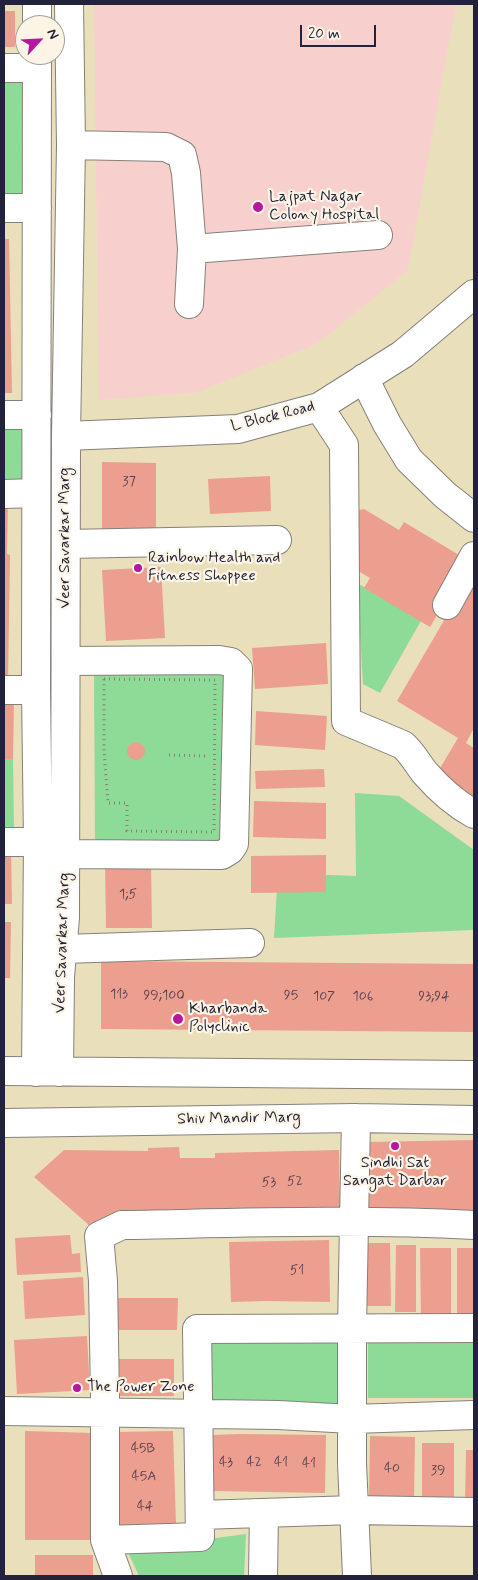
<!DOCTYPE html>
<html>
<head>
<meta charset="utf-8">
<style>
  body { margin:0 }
  #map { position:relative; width:478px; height:1580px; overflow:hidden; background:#e9dfbb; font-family:Mynerve,sans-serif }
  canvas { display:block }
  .frame { position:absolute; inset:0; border:5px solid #22223b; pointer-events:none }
  .north { position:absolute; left:15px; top:15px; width:50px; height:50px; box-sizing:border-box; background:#fcf5e5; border:1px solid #a5a1a1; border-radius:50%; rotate:65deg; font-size:14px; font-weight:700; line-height:20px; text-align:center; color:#22223b }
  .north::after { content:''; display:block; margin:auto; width:18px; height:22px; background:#b5179e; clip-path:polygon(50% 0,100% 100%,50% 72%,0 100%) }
  .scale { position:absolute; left:300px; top:25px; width:76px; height:22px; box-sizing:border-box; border:2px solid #22223b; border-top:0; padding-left:6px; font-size:15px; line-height:18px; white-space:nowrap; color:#22223b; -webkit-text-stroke:4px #fcf5e5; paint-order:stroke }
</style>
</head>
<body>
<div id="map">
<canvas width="478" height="1580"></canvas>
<div class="frame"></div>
<div class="north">N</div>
<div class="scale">20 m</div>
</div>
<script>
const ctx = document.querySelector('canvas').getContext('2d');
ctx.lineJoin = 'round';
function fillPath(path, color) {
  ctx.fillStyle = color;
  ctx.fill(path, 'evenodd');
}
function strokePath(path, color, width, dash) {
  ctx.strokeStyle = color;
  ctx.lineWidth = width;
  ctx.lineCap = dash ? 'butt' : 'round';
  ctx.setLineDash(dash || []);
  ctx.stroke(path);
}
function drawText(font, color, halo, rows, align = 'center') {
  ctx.font = font + ' Mynerve,sans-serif';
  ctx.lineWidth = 4.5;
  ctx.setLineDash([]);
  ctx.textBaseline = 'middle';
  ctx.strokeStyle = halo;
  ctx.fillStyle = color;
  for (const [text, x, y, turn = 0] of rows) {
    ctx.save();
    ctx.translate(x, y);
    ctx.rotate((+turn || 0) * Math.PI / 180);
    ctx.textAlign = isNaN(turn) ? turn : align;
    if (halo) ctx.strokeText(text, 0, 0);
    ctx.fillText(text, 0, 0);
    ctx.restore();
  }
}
fillPath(new Path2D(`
  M94 4H456L408 270 318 343 198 392 99 400Z`), '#f7d0cd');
fillPath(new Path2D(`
  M4 75H27L29 200H4Z
  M22 418 24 488 4 489V419Z
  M357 583 422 619 380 693 363 684Z
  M227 668 223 843 95 845 94 669Z
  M4 759H13L14 833H4Z
  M355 793 399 796 474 850V930L274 938 278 873 356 876Z
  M210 1341H339L340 1405 211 1400Z
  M368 1342H474V1398H368Z
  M246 1534 244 1576H139L127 1550Z`), '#8eda97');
fillPath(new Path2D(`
  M4 11H15V47H4Z
  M4 239H9L12 393H4Z
  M102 462 156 463V533L102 534Z
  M270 476 271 511 210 514 208 479Z
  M4 500H8L7 554 10 555 8 680 4 679Z
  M364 509 399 530 404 522 469 561 430 627 364 588 370 578 348 565 349 512Z
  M161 567 165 638 106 641 102 570Z
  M474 569V728L466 743 474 748V799L436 775 458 738 397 701Z
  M326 643 328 684 255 689 252 648Z
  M4 698H14L13 759H4Z
  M256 711 327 716 325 750 255 745Z
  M127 751a9 9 0 1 1 18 0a9 9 0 1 1-18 0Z
  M324 769 325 787 256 789 255 771Z
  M254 801 326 803V839L253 837Z
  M4 848H11L12 904H4Z
  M326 855V892L251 893V856Z
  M105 863H151L152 928H106Z
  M4 922H11L10 978H4Z
  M101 961 474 964V1032L101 1029Z
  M474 1140V1217L369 1216 367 1142Z
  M179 1147 180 1158H215V1153L339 1150 340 1212 109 1216 89 1225 34 1177 64 1150 148 1151V1148Z
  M70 1235 72 1254 80 1253 81 1272 17 1275 15 1238Z
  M329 1240 330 1302 266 1301 231 1302 229 1242Z
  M362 1243H390L391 1306H363Z
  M396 1245H416V1312H395Z
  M420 1248H451V1318H421Z
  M457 1248H474V1315H457Z
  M83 1277 85 1315 25 1319 23 1281Z
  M107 1298H178L177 1330H107Z
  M87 1336 90 1390 17 1394 14 1340Z
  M112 1359H174V1396H112Z
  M25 1431 94 1433 91 1540H25Z
  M173 1431 176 1525 115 1526 112 1432Z
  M240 1434 326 1435 325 1493 212 1491V1435Z
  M370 1436 415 1437 414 1501 369 1500Z
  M422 1443H454V1500L422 1499Z
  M466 1450H474V1503L465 1502Z
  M35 1555H93V1576H35Z`), '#ec9e8f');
const minor = new Path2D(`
  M37 4V25
  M4 68H37
  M71 145 166 147 182 155 186 173 192 249 189 304
  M4 208H37
  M192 249 378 235
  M364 378 387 424 409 460 445 495 474 518
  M319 407 344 445 346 721 403 745C412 753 418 764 425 773 439 789 456 804 474 814
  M4 415H37
  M66 436 238 429 319 407 403 354 474 294
  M4 494 36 493
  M66 544 277 540
  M447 605 474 556
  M66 661 219 660 231 662 238 669 234 844 230 850 222 855 66 854
  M4 690H36
  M4 842H38
  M63 949 250 943
  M4 1071 474 1075
  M36 1072 38 842 36 690 37 55
  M59 1072 60 977 65 917 66 436 71 145 69 4
  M356 1118 352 1328V1463L357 1576
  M4 1123 356 1118 474 1120
  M4 1411 278 1415 352 1419 474 1415
  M200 1515 354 1510 474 1512
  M105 1540 200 1537 197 1329 474 1328
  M118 1576 105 1540V1397L103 1281 99 1236 122 1225C240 1223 357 1219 474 1225
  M263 1576 264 1513`);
strokePath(minor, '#86807b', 30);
strokePath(new Path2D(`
  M104 679 215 680 214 832 127 831V803H108L104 751Z
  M169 755 209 756`), '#86807b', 3, [1, 4]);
strokePath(minor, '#fff', 28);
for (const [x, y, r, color] of [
  [258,207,6,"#b5179e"],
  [138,568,5,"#b5179e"],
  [178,1019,6,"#b5179e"],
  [395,1146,5,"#b5179e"],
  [77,1388,5,"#b5179e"]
]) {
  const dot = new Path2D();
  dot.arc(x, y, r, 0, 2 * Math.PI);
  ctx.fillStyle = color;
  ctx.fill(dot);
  strokePath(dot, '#fcf5e5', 2);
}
drawText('14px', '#544150', null, [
  ["37",129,482],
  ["1;5",128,895],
  ["113",119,995],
  ["99;100",164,996],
  ["95",291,996],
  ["107",324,997],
  ["106",363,997],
  ["93;94",434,997],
  ["52",295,1182],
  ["53",269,1183],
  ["51",297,1271],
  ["45B",143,1449],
  ["43",226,1463],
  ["42",254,1463],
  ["41",281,1463],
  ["41",309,1464],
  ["40",392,1469],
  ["39",438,1471],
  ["45A",144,1477],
  ["44",145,1507]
]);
drawText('16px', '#22223b', '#fcf5e5', [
  ["Lajpat Nagar",269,198],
  ["Colony Hospital",269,216],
  ["Rainbow Health and",148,559],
  ["Fitness Shoppee",148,577],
  ["Kharbanda",189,1010],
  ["Polyclinic",189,1028],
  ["Sindhi Sat",395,1164,"center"],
  ["Sangat Darbar",395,1182,"center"],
  ["The Power Zone",87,1388]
], 'left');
drawText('16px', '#22223b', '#fcf5e5', [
  ["L Block Road",273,417,-14],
  ["Veer Savarkar Marg",66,538,-90],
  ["Veer Savarkar Marg",63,943,-88],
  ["Shiv Mandir Marg",239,1119,-1]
]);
</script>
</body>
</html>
